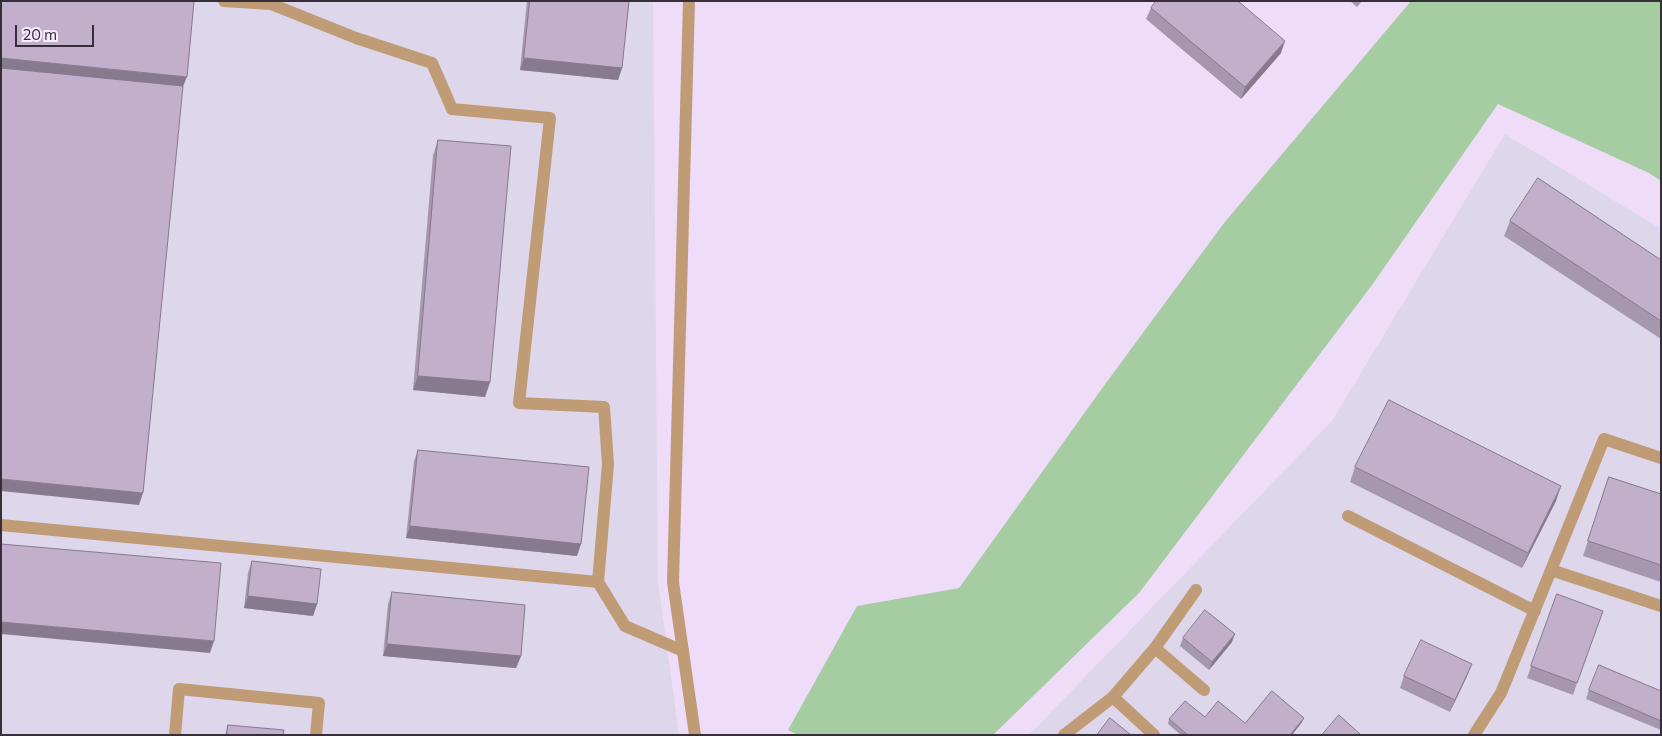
<!DOCTYPE html>
<html>
<head>
<meta charset="utf-8">
<style>
  body { margin:0 }
  #map { position:relative; width:1662px; height:736px; overflow:hidden; background:#efdcf9; font-family:Commissioner,sans-serif }
  canvas { display:block }
  .frame { position:absolute; inset:0; border:2px solid #362f3a; pointer-events:none }
  .scale { position:absolute; left:15px; top:25px; width:79px; height:22px; box-sizing:border-box; border:2px solid #362f3a; border-top:0; padding-left:6px; font-size:15px; line-height:18px; white-space:nowrap; color:#362f3a; -webkit-text-stroke:4px #f8ecfe; paint-order:stroke }
</style>
</head>
<body>
<div id="map">
<canvas width="1662" height="736"></canvas>
<div class="frame"></div>
<div class="scale">20 m</div>
</div>
<script>
const ctx = document.querySelector('canvas').getContext('2d');
ctx.lineJoin = 'round';
function fillPath(path, color) {
  ctx.fillStyle = color;
  ctx.fill(path, 'evenodd');
}
function strokePath(path, color, width, dash) {
  ctx.strokeStyle = color;
  ctx.lineWidth = width;
  ctx.lineCap = dash ? 'butt' : 'round';
  ctx.setLineDash(dash || []);
  ctx.stroke(path);
}
fillPath(new Path2D(`
  M1 1H653L658 582 679 735H1Z
  M1505 134 1661 229V735H1029L1332 421Z`), '#ded6eb');
fillPath(new Path2D(`
  M1411 1H1661V181L1649 173 1498 104 1372 285 1139 593 993 735H798L788 730 857 606 959 588 1103 387 1224 223Z`), '#a6cca2');
strokePath(new Path2D(`
  M224 1 271 4 356 38 432 63 452 109 550 118 519 403 604 407 608 464 598 582 625 626 683 651
  M1348 516 1535 611
  M1 525 598 582
  M1551 570 1604 439 1661 458
  M1155 648 1196 590
  M1113 697 1154 735
  M175 735 179 689 319 703 316 735
  M1064 735 1113 697 1155 648 1204 690
  M1474 735 1501 693 1551 570 1661 606`), '#bf9b76', 12);
strokePath(new Path2D(`
  M689 1 673 582 695 735`), '#bf9b76', 12);
fillPath(new Path2D(`
  M527 1H629L622 68 618 80 520 70Z
  M1350 1H1362L1357 7Z
  M1151 8 1281 53 1241 99 1146 19Z
  M438 140 490 382 485 397 413 390 433 155Z
  M1510 221 1661 260V339L1504 236Z
  M418 450 577 556 406 538 414 461Z
  M1355 467 1556 501 1522 568 1350 482Z
  M1609 477 1661 494V582L1583 556Z
  M252 561 317 604 313 616 244 608 248 573Z
  M392 592 521 656 516 668 383 656 388 604Z
  M1557 594 1577 683 1573 695 1527 678Z
  M1183 638 1232 642 1209 670 1180 646Z
  M1404 676H1467L1450 712 1400 688Z
  M1589 690 1661 691V730L1586 699Z
  M1205 717 1245 723 1302 722 1292 735H1181L1168 724 1169 719Z
  M228 725 283 735H225Z`), '#a696af');
fillPath(new Path2D(`
  M1285 41 1281 53 1241 99 1245 87Z
  M1 58 187 77 182 89 1 70Z
  M524 58 622 68 618 80 520 70Z
  M418 376 490 382 485 397 413 390Z
  M1 479 143 493 139 505 1 491Z
  M1561 486 1556 501 1522 568 1528 553Z
  M410 526 581 544 577 556 406 538Z
  M248 596 317 604 313 616 244 608Z
  M1 622 214 641 210 653 1 634Z
  M1235 634 1232 642 1209 670 1212 662Z
  M387 644 521 656 516 668 383 656Z
  M1472 664 1467 676 1450 712 1455 700Z
  M1304 718 1302 722 1292 735H1290Z`), '#877a8e');
const building = new Path2D(`
  M1 1H194L187 77 1 58Z
  M530 1H629L622 68 524 58Z
  M1156 1H1238L1285 41 1245 87 1151 8Z
  M1 68 183 86 143 493 1 479Z
  M438 140 511 146 490 382 418 376Z
  M1538 178 1661 260V321L1510 221Z
  M1389 400 1561 486 1528 553 1355 467Z
  M418 450 589 467 581 544 410 526Z
  M1609 477 1661 494V565L1588 541Z
  M1 544 221 563 214 641 1 622Z
  M252 561 321 569 317 604 248 596Z
  M392 592 525 605 521 656 387 644Z
  M1557 594 1603 611 1577 683 1531 666Z
  M1205 610 1235 634 1212 662 1183 638Z
  M1421 640 1472 664 1455 700 1404 676Z
  M1599 665 1661 691V721L1589 690Z
  M1272 691 1304 718 1290 735H1188L1169 719 1185 701 1205 717 1218 701 1245 723Z
  M1339 715 1361 735H1322Z
  M1110 718 1131 735H1097Z
  M228 725 284 730 283 735H227Z`);
fillPath(building, '#c1afcb');
strokePath(building, '#877a8e', 1);
</script>
</body>
</html>
